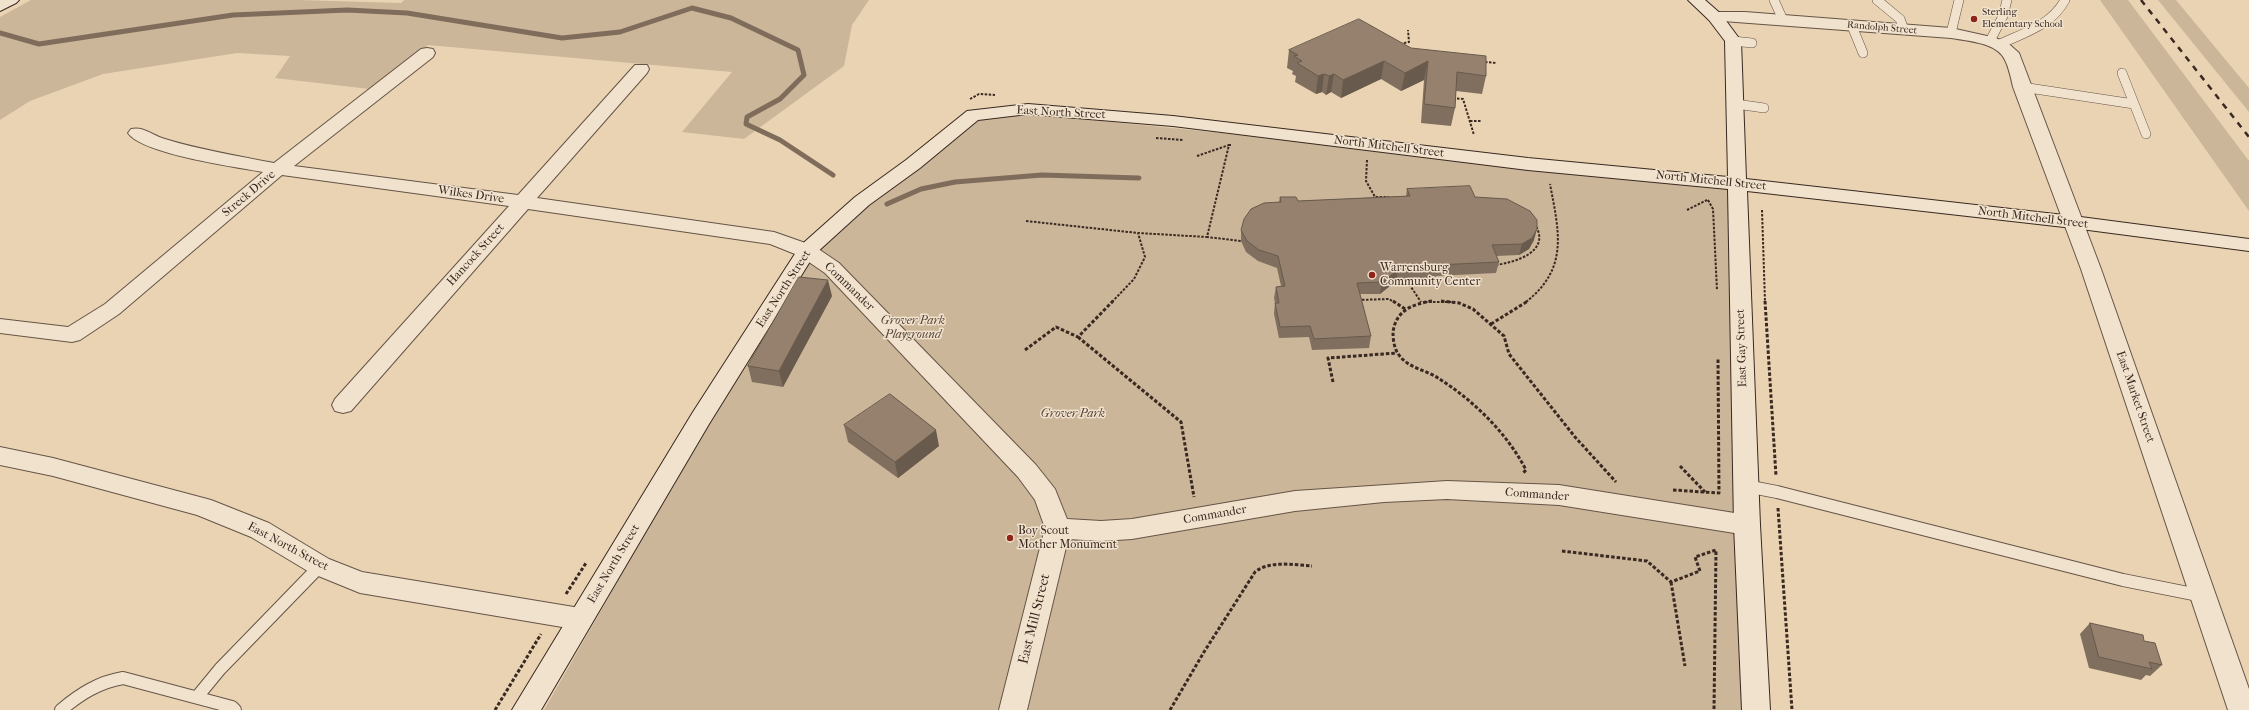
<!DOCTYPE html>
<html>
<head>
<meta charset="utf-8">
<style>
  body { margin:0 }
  canvas { display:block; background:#e9d3b3 }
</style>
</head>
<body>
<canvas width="2249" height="710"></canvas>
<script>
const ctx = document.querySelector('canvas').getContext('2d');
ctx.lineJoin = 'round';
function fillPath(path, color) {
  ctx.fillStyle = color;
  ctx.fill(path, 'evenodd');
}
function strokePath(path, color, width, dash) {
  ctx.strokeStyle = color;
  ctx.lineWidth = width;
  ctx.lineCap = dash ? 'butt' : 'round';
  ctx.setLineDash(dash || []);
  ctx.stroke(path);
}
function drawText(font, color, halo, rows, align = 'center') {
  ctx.font = font + ' "IM FELL French Canon",serif';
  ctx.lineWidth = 3;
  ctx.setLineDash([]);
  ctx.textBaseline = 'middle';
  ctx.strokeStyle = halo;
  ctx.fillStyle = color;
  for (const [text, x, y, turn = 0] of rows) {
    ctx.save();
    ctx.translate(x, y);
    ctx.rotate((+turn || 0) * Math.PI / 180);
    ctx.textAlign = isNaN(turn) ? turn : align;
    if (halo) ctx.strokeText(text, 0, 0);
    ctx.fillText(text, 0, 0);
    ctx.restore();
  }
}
fillPath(new Path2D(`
  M31 0H299L401 3 404 0H869L852 25 844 66 744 139 682 132 732 72 428 45 378 90 275 78 290 56 237 53 103 74 30 101 0 120V17Z
  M2100 0H2128L2249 161V211Z
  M2158 0H2176L2249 88V112Z
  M1000 111 1738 184 1747 525 1741 710H544L807 251 973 115Z`), '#cbb69a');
strokePath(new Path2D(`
  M0 33 39 44 233 15 347 10 407 13 562 38 620 32 692 8 731 18 798 50 804 75 780 99 747 117 746 124 780 140 833 175
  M887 204 921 189 955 182 1042 175 1139 178`), '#806c5b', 5);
const laneFar1 = new Path2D(`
  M1774 0 1783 20
  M1877 0 1900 19 1904 30
  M1852 26 1863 53
  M1951 33 1959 0
  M1733 41 1752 43
  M1990 41 2003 16 2007 0
  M1998 45C2023 33 2051 26 2065 0
  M2122 73 2146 134
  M2022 87 2134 104
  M1736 104 1764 108`);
const lane = new Path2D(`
  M1746 486 1777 492 2123 580 2203 596
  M197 697 220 669 320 566
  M61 710C80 694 99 682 123 678L232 707 235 710`);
const street = new Path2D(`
  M1715 12H1745L1951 28 1996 38 2010 45 2019 53 2101 269 2249 689V710H2228L2081 269 2013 87C2011 78 2009 68 2005 60 1997 42 1967 41 1951 38L1709 20 1707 17 1709 14Z
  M427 48 433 49 435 53 433 57 294 166 518 195 635 65H647L649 69 647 73 537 198 774 232 814 246 839 263 1036 465 1055 489 1067 519 1101 521 1132 519 1295 491 1447 481 1559 485 1747 515 1756 518 1760 525 1756 532 1747 535 1559 505 1447 499 1384 502 1295 511 1132 539 1101 541 1068 539 1027 710H999L1045 528 1035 500 1018 477 825 273 800 256 770 244 528 209 351 411 343 413 335 411 332 405 335 399 509 206 282 175 119 314 80 340 72 342 0 333V319L68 327 105 304 263 172C236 167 142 154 128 133L131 129C144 126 153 136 165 139 201 150 238 156 274 163L421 49Z
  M0 447 53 458 211 500 269 523 329 559 362 572 580 608 589 611 593 619 589 627 580 630 360 593 311 573 251 537 197 515 53 476 0 465Z`);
const secondary = new Path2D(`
  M0 0H19L16 3 0 11Z
  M1688 0H1705L1721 14 1741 41 1746 179 2073 216 2249 239V251L2073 228 1747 191 1760 525 1770 710H1742L1734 525 1728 189 1528 170 1173 126 1028 114 978 120 920 168 869 205 814 255 709 424 541 710H512L693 412 800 246 855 197 906 160 967 111 1028 104 1173 116 1528 158 1728 177 1725 41 1709 20Z`);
strokePath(laneFar1, '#665446', 10);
strokePath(lane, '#665446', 14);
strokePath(street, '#665446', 2);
strokePath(secondary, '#3a2921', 2);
strokePath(new Path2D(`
  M1400 44 1409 42 1408 30
  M1485 62 1497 63
  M1453 98 1463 99 1474 135
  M970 99 979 94 995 95
  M1470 121H1481
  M1156 138 1183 140
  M1231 145H1229L1207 237 1241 241
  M1197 156 1229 145
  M1367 160 1366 181 1375 197H1389
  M1708 200 1713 209 1717 290
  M1687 210 1707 200
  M1762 210 1765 302
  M1026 221 1138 233 1207 237
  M1496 265C1516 262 1550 252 1536 226
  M1407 281 1421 302
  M1358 300 1389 299 1394 302
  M1112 302 1134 279 1145 257 1138 233
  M1425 302H1452
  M1526 302C1569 268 1559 232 1550 184`), '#3a2921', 2, [2.5, 1.5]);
strokePath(new Path2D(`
  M1393 301 1405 309
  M1432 301C1413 304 1396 310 1393 332 1393 339 1394 349 1399 355 1408 368 1426 370 1438 378 1473 400 1507 433 1526 470L1523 473
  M1441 301 1459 303 1473 309 1504 336 1509 354 1575 437 1616 482
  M1765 301 1776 476
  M1491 324 1528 301
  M1078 337 1181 422 1194 497
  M1025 350 1056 327 1078 337 1113 301
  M1333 382 1328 358 1397 353
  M1680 466 1705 492
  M1673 490 1719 493 1718 359
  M1778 508 1792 710
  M1562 551 1647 561 1671 582 1700 571 1695 557 1716 550 1714 710
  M1671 582 1685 666
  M566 594 586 563
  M495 710 541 634
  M1170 710 1204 652 1255 572C1270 560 1295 565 1312 566`), '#3a2921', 3, [3.5, 2]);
strokePath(laneFar1, '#f1e2ce', 9);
strokePath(lane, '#f1e2ce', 12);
fillPath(street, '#f1e2ce');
fillPath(secondary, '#f1e2ce');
strokePath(new Path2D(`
  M2141 0 2249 137`), '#3a2921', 2.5, [6, 6]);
fillPath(new Path2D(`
  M1411 48 1486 76 1482 94 1456 91 1455 108 1451 126 1421 123 1424 80 1401 91 1381 79 1341 98 1331 92 1326 95 1322 92 1316 94 1295 82 1296 76 1292 74 1293 71 1287 68 1289 50Z
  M1407 189 1475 197 1534 240 1529 249 1519 255 1496 256 1499 262 1496 273 1436 276 1435 280 1396 281 1380 294H1360L1371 336 1369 348 1312 350 1309 337 1279 338 1274 314 1275 303 1274 298 1276 287 1281 286 1277 268 1258 261 1246 252 1241 241V230L1279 202 1280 197 1298 201 1406 196Z
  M832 296 783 387 752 382 748 366Z
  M844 425 939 446 898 478 848 442Z
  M2090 623 2144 641 2162 665 2150 676 2146 675 2141 680 2089 668 2080 634Z`), '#806f5e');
fillPath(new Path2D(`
  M1384 61 1381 79 1341 98 1343 80Z
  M1428 61 1424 80 1401 91 1405 73Z
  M1324 74 1322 92 1316 94 1318 76Z
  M1334 74 1331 92 1326 95 1329 76Z
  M1537 229 1534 240 1529 249 1519 255 1522 244Z
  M1398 270 1396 281 1380 294 1382 282Z
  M828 280 832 296 783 387 779 371Z
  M936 430 939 446 898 478 895 462Z`), '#685a4c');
const building = new Path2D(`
  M1359 19 1411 48 1486 56V76L1457 72 1455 108 1424 104 1428 61 1405 73 1384 61 1343 80 1334 74 1329 76 1324 74 1318 76 1297 63 1302 61 1294 56 1298 55 1289 50Z
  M1470 186 1475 197 1507 199 1530 211 1537 220V229L1532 238 1522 244 1492 245 1499 262 1436 265 1437 268 1398 270 1382 282 1357 283 1371 336 1314 339 1310 326 1280 327 1275 303H1279L1276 287 1285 286 1278 256 1259 250 1247 241 1241 230 1244 219 1251 209 1264 203 1281 202 1280 197H1296L1298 201 1410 196 1407 189Z
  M799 277 828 280 779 371 748 366Z
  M890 394 936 430 895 462 844 425Z
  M2090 623 2143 635 2144 641 2155 643 2162 665 2149 662 2152 669 2099 657Z`);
fillPath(building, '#95816d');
strokePath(building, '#685a4c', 1);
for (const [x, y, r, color] of [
  [1974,19,4,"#8f2418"],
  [1372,275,4,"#8f2418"],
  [1010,538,4,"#8f2418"]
]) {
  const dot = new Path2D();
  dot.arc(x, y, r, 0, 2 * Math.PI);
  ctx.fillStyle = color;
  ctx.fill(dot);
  strokePath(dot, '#f1e2ce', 1.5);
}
drawText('10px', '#3a2921', '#f1e2ce', [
  ["Sterling",1982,13],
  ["Elementary School",1982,25]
], 'left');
drawText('10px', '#3a2921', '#f1e2ce', [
  ["Randolph Street",1882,28,5]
]);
drawText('12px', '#3a2921', '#f1e2ce', [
  ["East North Street",1061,113,3],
  ["North Mitchell Street",1389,147,7],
  ["North Mitchell Street",1711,181,6],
  ["Streck Drive",249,194,-40],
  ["Wilkes Drive",471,195,8],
  ["North Mitchell Street",2033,218,7],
  ["Hancock Street",476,255,-48],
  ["Commander",849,287,44],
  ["East North Street",784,289,-57],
  ["East Gay Street",1742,348,-92],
  ["East Market Street",2135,397,71],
  ["Commander",1537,495,4],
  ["Commander",1215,515,-10],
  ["East North Street",288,547,28],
  ["East North Street",614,564,-59]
]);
drawText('12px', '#3a2921', '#f1e2ce', [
  ["Warrensburg",1380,268],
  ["Community Center",1380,282],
  ["Boy Scout",1018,531],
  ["Mother Monument",1018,545]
], 'left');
drawText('italic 12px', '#574539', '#f1e2ce', [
  ["Grover Park",913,321],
  ["Playground",913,335],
  ["Grover Park",1073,414]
]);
drawText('14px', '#3a2921', '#f1e2ce', [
  ["East Mill Street",1035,619,-76]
]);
</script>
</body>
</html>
